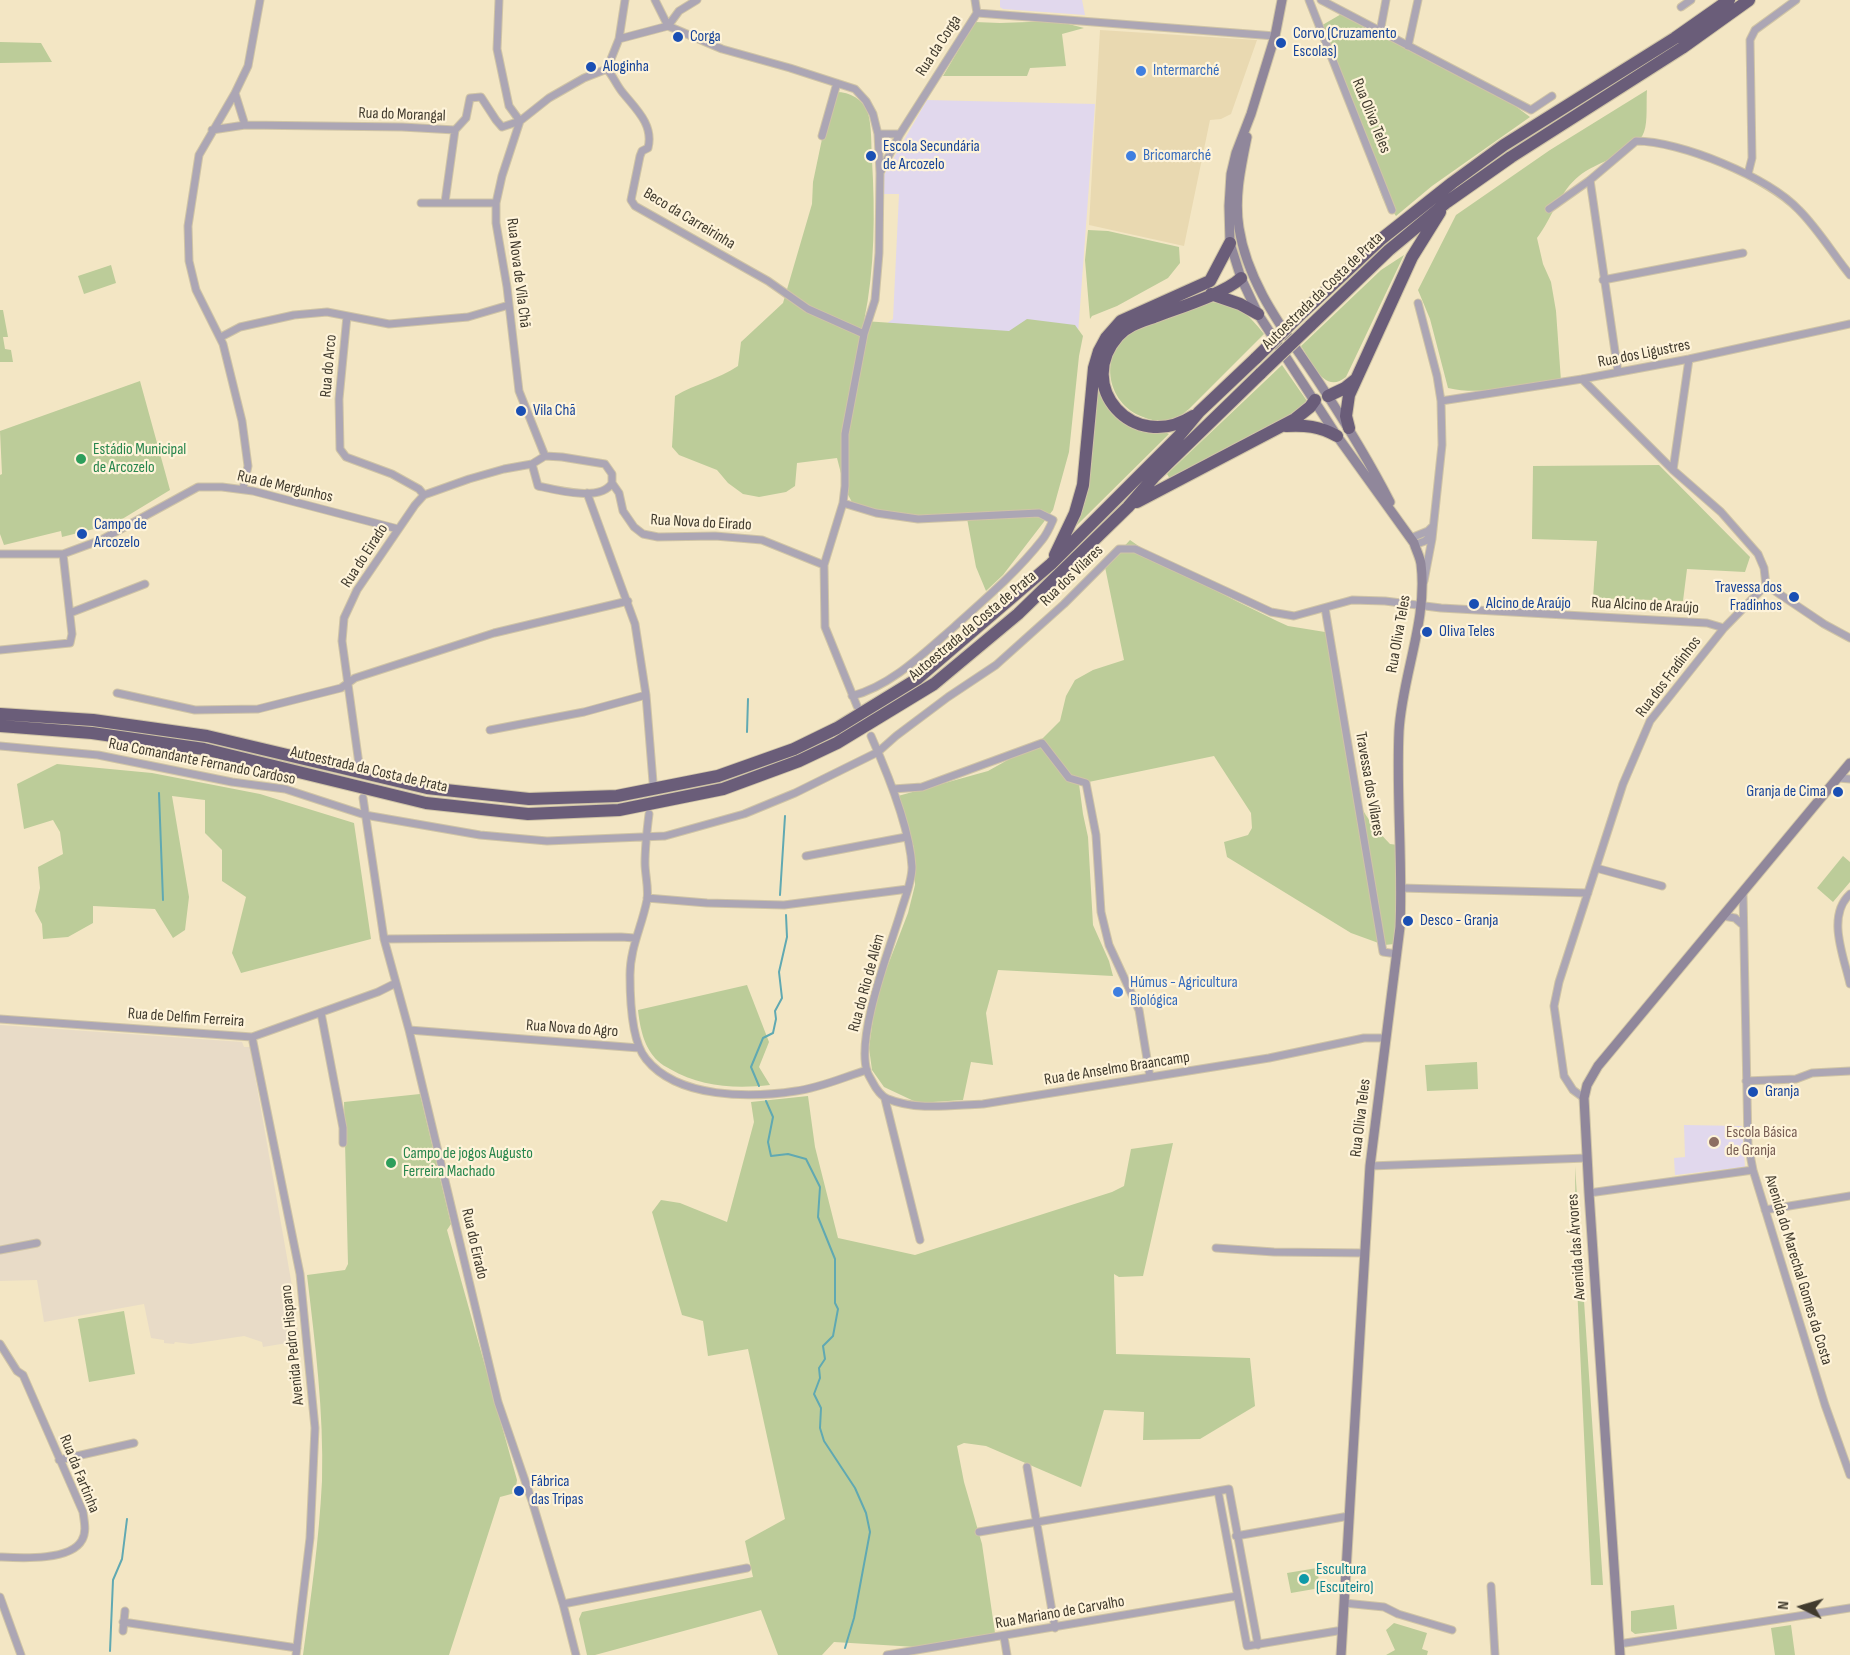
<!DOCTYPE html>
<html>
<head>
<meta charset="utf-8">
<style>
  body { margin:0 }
  #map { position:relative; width:1850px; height:1655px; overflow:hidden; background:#f3e6c4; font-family:"Sofia Sans Condensed",sans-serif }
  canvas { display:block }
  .north { position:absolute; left:1772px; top:1577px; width:60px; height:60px; -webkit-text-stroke:4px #fef3d9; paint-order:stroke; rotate:275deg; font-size:16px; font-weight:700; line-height:24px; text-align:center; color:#413b2e }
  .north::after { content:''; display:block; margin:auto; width:21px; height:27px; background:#413b2e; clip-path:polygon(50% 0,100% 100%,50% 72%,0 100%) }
</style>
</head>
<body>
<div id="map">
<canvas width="1850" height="1655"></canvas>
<div class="north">N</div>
</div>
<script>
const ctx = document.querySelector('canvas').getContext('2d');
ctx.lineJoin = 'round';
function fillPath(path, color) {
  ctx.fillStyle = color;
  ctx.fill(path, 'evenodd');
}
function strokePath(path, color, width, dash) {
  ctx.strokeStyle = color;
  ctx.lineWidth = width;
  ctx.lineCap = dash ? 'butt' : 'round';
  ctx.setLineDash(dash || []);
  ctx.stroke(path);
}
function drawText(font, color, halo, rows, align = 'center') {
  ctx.font = font + ' "Sofia Sans Condensed",sans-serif';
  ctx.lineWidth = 4.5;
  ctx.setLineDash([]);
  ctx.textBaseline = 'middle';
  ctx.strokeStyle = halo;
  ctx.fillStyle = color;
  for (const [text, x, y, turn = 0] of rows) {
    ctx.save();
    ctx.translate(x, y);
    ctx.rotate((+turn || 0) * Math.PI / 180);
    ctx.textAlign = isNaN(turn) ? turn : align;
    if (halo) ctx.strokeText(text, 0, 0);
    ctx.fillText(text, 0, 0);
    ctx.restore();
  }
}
fillPath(new Path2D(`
  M1100 30 1257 40 1231 114 1221 119 1210 120 1184 246 1089 225Z`), '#e9d9b1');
fillPath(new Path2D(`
  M0 1025 242 1042 244 1047H250L292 1286 299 1341 263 1347 262 1342 244 1336 191 1344 175 1342 174 1344 164 1343V1340L151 1338 144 1304 44 1322 37 1280 0 1281Z`), '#e8dbc7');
fillPath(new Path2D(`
  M1000 0H1082L1085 15 1003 9 1000 7Z
  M927 100 1095 104 1076 361 882 327 893 319 899 194H882L884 175Z
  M1684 1125 1742 1126 1745 1167 1675 1175 1674 1158 1685 1157Z`), '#e1d8ed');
fillPath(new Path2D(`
  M1343 13 1483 82 1530 117 1432 186 1396 216 1383 199 1319 27Z
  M1057 21 1084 28 1062 34 1066 66 1030 68 1027 76H943L975 22 1000 23Z
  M0 42 41 43 52 62 0 63Z
  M1647 90C1646 101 1648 122 1644 132 1637 153 1595 162 1579 176 1560 191 1552 218 1537 238L1543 264 1551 282 1556 311 1561 381C1528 385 1480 396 1448 388L1430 319 1418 290 1456 215 1550 150Z
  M836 92C850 92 863 99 868 113 872 127 871 145 872 160 875 213 875 268 864 321L1009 331 1027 319 1075 325 1083 336 1079 356 1069 452 1053 510 1003 575 986 591 976 567 966 513C924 518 896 515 854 506L845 489 837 458 797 463 795 486 786 492 759 497 743 494 728 483 717 470 679 455 672 447 675 396C695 384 719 379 738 366L741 342 783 303 812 204 813 182 822 139Z
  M1088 230 1108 231 1179 247 1180 263 1168 278 1117 306 1092 316 1090 319 1085 260Z
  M1404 255 1346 377C1324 395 1312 362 1301 346L1381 270Z
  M111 265 116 283 84 294 78 276Z
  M1206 302C1235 302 1247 312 1264 334L1189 409C1185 412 1180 417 1174 419 1164 423 1153 421 1143 417 1105 403 1098 352 1133 330 1139 326 1147 324 1154 321 1171 315 1189 309 1206 302Z
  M0 310H3L8 337H3L5 349 11 350 13 362H0Z
  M1282 365 1307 401 1301 410 1170 479 1167 474Z
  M1098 373C1108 396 1114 426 1142 430 1152 432 1161 429 1169 434L1072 530Z
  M140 381 170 490 114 524 62 537 61 531 4 545 0 534V475L2 474 0 431Z
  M1659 465 1750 557 1745 572 1687 569 1683 601 1593 598 1597 541 1532 539 1533 466Z
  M1130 540C1175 573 1227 596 1277 621L1288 626 1325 632 1332 646 1360 804C1367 820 1378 831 1390 844L1398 845V926L1395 944 1384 945 1351 933 1227 857 1224 842 1248 835 1252 828 1251 813 1214 756 1079 784 1083 814 1088 837 1093 925 1109 961 1113 976 998 970 986 1013 993 1065 971 1062 963 1100 918 1103 884 1087 872 1070 869 1048 876 996 908 913 915 885 914 848 898 796 988 771 1038 743 1060 721 1066 696 1075 680 1093 670 1124 660 1105 567Z
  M57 764 152 773 260 794 354 823 371 939 241 973 232 953 246 897 222 881V850L205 833V800L172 796 189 897 185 930 173 938 155 909 93 906V923L68 937 43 939 42 924 35 911 40 888 38 867 63 854 60 832 53 820 24 829 17 784Z
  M1843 856 1850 862V882L1833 902 1817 888Z
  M747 985 769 1042 759 1067 770 1085C736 1089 700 1087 670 1069 666 1067 661 1064 658 1061 644 1048 640 1028 638 1010Z
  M1477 1062 1478 1089 1427 1091 1425 1065Z
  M420 1094 451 1224 447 1230 517 1480 515 1493 500 1497 449 1655H303C311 1597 319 1540 322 1481 324 1412 315 1343 307 1275L345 1270 348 1264 344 1102Z
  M808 1096 815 1147 838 1238 915 1255 1112 1192 1124 1186 1131 1149 1173 1143 1143 1276 1119 1277 1114 1274 1116 1354 1250 1358 1255 1406 1200 1439 1143 1440 1144 1412 1104 1410 1081 1487 986 1446 964 1443 957 1446 964 1482 982 1544 995 1633 916 1647 834 1642 822 1655H778L761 1610 595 1655H587L579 1619 582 1612 753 1577 745 1541 785 1519 748 1349 708 1356 703 1321 682 1315 652 1212 661 1200 680 1203 727 1222 754 1122 751 1102Z
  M1575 1166 1603 1585H1591L1576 1264Z
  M124 1311 135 1374 89 1382 78 1319Z
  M1317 1568 1320 1588 1291 1593 1287 1573Z
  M1674 1605 1677 1629 1635 1634 1631 1631V1611Z
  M1394 1623 1427 1633 1422 1649 1428 1651 1427 1655H1386L1395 1650 1386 1630Z
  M1791 1625 1795 1655H1775L1771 1628Z`), '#bccc99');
strokePath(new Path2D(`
  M747 732 748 699
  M159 793 163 900
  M780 895 785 816
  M759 1086 751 1067 763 1038 773 1033 776 1019 775 1011 782 998 779 972 787 937 786 915
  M766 1101 773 1117 768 1142 771 1156 788 1154 806 1159 820 1187 818 1217 835 1259V1303L838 1309 833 1336 823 1346 825 1359 819 1368 820 1378 814 1394 821 1408 820 1428 824 1441 855 1488 866 1513 870 1532 854 1618 845 1648
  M110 1651 113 1580 122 1559 127 1519`), '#60a9b2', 2);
const street = new Path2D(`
  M499 0 497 49 509 106 520 121
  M655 0 668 26
  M975 0 977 13
  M1309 0 1392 210
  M1321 0 1531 110 1552 96
  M1681 7 1691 0
  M977 13 1275 36
  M668 26 722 49 790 68 855 89 866 101 873 114 878 134 880 173 879 253 875 300 864 334 845 434V486L843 503 824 565 825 627 857 706
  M668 26 679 11 697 0
  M1380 32 1386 0
  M619 39 668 26
  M1408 46 1418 0
  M607 69C613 76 617 86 623 93 636 109 654 125 648 148L642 151 640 156 631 200 635 206 768 281 808 309 864 334
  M235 93 245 125
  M212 130 245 125 402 127 455 130 466 118 470 98 481 97 496 120 502 127 520 121
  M878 134H900
  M822 136 837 83
  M881 171 900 134 977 13
  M1748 174 1752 158 1750 40 1755 30 1796 0
  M1590 180 1618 372
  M445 202 455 130
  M421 203H496
  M1549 209 1590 180 1636 141C1680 141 1768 177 1799 210 1818 229 1833 254 1850 275
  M1603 280 1743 253
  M1418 303 1437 376 1441 401 1442 445 1432 539 1424 581
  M347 316 339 399 340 449 346 457 392 474 419 489 424 495
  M221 337 240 327 294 315 327 312 389 324 468 317 509 305
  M1582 379 1673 470 1721 512 1758 554 1764 568 1766 585
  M1441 401 1582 379 1689 359 1850 324
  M545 456 519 391 507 287 496 223V203L502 176 520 121 549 98 584 78 607 69 619 39 625 0
  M545 456 562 457 605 464 612 474V483L619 493 623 511 634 527 643 534 658 537 715 536 762 540 824 565
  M532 464 538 486C556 490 601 502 612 483
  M1673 470 1689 359
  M243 489 248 466 242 421 223 344 196 290 189 261 188 226 199 155 235 93 248 66 260 0
  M587 493 635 624 646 695 653 782
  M843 503 876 513 918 519 1039 513 1053 520C1050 527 1047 534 1042 540 1016 573 985 599 954 627 924 653 891 686 852 696
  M1411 538 1428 531 1432 527
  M1414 545 1425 541 1432 535
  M0 554H63L101 540 198 487H222L253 491 398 529
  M1766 585 1824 624 1850 638
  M1325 608 1383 952 1397 954
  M70 613 145 584
  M0 650 70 643 72 634 63 554
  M117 693 195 710 258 709 341 688 355 678 494 633 628 601
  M490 730 584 712 646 695
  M871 736C887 772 910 828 912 867 912 881 905 898 901 911 890 948 856 1035 867 1071 868 1075 871 1079 873 1083 876 1089 882 1097 888 1099 917 1111 953 1105 983 1104L1269 1058 1364 1038H1386
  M0 746 98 755 232 782 285 789 365 815 480 835 547 841 665 836 744 814 795 793 878 752 896 736 948 697 996 665 1064 604 1119 549H1135L1271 612 1294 616 1352 600 1385 601 1441 608 1707 623 1724 628
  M359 764 342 641 344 618 357 590 415 505 424 495 469 479 504 469 532 464 545 456
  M1838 778 1850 779
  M893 789 922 787 1042 743 1069 778 1086 783 1096 835 1101 912 1109 945 1139 1010 1150 1077
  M363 798 384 939 409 1030 498 1402 532 1501 563 1604 576 1655
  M649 814C647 830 645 846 645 863 645 875 649 888 647 900 642 926 630 948 630 975 630 998 631 1041 646 1059 678 1099 751 1098 796 1091 820 1088 844 1077 867 1070
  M806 856 906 837
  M1596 868 1662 886
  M1401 888 1588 893
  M1743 893 1748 1144 1753 1170 1825 1405 1850 1475
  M1850 894C1826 916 1844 957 1850 984
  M647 898 707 903 784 905 908 889
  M1723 916 1735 918 1743 925
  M384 939 621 937 635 938
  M321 1013 343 1128V1143
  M0 1019 252 1037 378 992 396 983
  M409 1030 639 1048
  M252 1037 300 1274 315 1428 310 1538 296 1655
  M1746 1081 1796 1079 1812 1073 1850 1071
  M1584 1098 1573 1090 1564 1076 1554 1006 1559 982 1623 784 1650 721 1724 628 1766 585
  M885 1099 920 1240
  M1370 1166 1587 1158
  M1589 1193 1753 1170
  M1765 1210 1850 1196
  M1216 1248 1274 1252 1365 1253
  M0 1250 37 1243
  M0 1344 17 1371 23 1375 83 1512C84 1521 87 1531 82 1540 71 1561 21 1558 0 1557
  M59 1460 134 1443
  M1027 1467 1055 1628
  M1218 1491 1247 1646 1343 1630
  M979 1532 1229 1489 1258 1645
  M1236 1536 1349 1516
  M1491 1586 1495 1655
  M0 1597 21 1655
  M1344 1603 1384 1607 1398 1614 1452 1630
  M563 1604 747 1568
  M123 1622 297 1648
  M123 1631 125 1611
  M1004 1637 1007 1655
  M1619 1644 1850 1608
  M887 1655 1237 1596`);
const secondary = new Path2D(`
  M1282 0 1275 36 1251 114 1236 153 1231 174 1229 206 1230 243 1241 278 1258 314 1337 436 1414 543C1416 550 1420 557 1421 564 1428 620 1402 676 1399 731 1396 796 1403 861 1400 927L1370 1166 1341 1655
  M1247 137C1241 167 1234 197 1239 228 1248 287 1288 335 1320 384 1345 422 1369 461 1390 502
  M1620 1655 1589 1193 1584 1098 1587 1085 1598 1066 1850 763`);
const highway = new Path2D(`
  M1211 294 1240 304 1258 314
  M1303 312 1380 240 1452 183 1504 145 1675 38 1729 0
  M1310 326 1389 250 1447 202 1511 157 1682 48 1749 0
  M1328 396 1345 388 1355 380
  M1193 416C1133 454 1074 386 1118 336 1128 325 1140 322 1154 317 1177 308 1224 294 1241 278
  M1286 426C1305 425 1319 426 1337 436
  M1349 428 1346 416 1349 395 1412 257 1440 212
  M1137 502 1295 419 1310 407 1315 400
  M1055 555 1075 513 1083 485 1094 368 1099 351 1106 338 1121 321 1210 281 1230 243
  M0 714 93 720 207 736 427 788 529 799 617 796 718 776 794 749 837 728 917 679 1051 564 1179 436 1199 412 1256 358
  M0 726 92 733 204 749 426 803 528 814 619 810 723 789 799 761 837 743 934 684 1018 614 1128 507 1154 477 1261 373`);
strokePath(street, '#cfc4a6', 9);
strokePath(secondary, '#cfc4a6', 11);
strokePath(highway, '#cfc4a6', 14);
strokePath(street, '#aca6b4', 7);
strokePath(secondary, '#90879b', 9);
strokePath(highway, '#6a5d79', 12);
const highwayBridge = new Path2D(`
  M1256 358 1303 312
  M1261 373 1310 326`);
strokePath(highwayBridge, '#cfc4a6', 14, []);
strokePath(highwayBridge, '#6a5d79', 12);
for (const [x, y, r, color] of [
  [678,37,6,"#1a4fb4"],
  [1281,43,6,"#1a4fb4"],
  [591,67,6,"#1a4fb4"],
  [1141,71,6,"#3f7fe0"],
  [871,156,6,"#1a4fb4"],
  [1131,156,6,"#3f7fe0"],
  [521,411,6,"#1a4fb4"],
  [81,459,6,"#2e9e5b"],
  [82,534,6,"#1a4fb4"],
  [1794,597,6,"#1a4fb4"],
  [1474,604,6,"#1a4fb4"],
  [1427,632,6,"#1a4fb4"],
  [1838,792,6,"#1a4fb4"],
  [1408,921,6,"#1a4fb4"],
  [1118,992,6,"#3f7fe0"],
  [1753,1092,6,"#1a4fb4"],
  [1714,1142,6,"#8d6e63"],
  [391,1163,6,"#2e9e5b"],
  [519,1491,6,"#1a4fb4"],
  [1304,1579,6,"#0f9aa8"]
]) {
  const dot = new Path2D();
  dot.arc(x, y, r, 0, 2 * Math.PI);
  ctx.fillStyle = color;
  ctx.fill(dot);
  strokePath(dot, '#fef3d9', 2);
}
drawText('16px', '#164399', '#fef3d9', [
  ["Corvo (Cruzamento",1293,34],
  ["Escolas)",1293,52],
  ["Corga",690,37],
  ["Aloginha",603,67],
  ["Escola Secundária",883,147],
  ["de Arcozelo",883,165],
  ["Vila Chã",533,411],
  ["Campo de",94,525],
  ["Arcozelo",94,543],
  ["Travessa dos",1782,588,"right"],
  ["Fradinhos",1782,606,"right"],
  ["Alcino de Araújo",1486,604],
  ["Oliva Teles",1439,632],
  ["Granja de Cima",1826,792,"right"],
  ["Desco - Granja",1420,921],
  ["Granja",1765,1092],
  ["Fábrica",531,1482],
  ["das Tripas",531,1500]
], 'left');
drawText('16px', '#413b2e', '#fef3d9', [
  ["Rua da Corga",939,46,-57],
  ["Rua do Morangal",402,115,2],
  ["Rua Oliva Teles",1371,116,68],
  ["Beco da Carreirinha",689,219,31],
  ["Rua Nova de Vila Chã",518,273,83],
  ["Autoestrada da Costa de Prata",1323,291,-44],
  ["Rua dos Ligustres",1644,354,-11],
  ["Rua do Arco",329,366,-85],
  ["Rua de Mergunhos",285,487,13],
  ["Rua Nova do Eirado",701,523,3],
  ["Rua do Eirado",365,556,-57],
  ["Rua dos Vilares",1072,576,-44],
  ["Rua Alcino de Araújo",1645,606,3],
  ["Autoestrada da Costa de Prata",973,626,-40],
  ["Rua Oliva Teles",1399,634,-80],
  ["Rua dos Fradinhos",1669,677,-53],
  ["Rua Comandante Fernando Cardoso",202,762,11],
  ["Autoestrada da Costa de Prata",369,770,13],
  ["Travessa dos Vilares",1369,784,80],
  ["Rua do Rio de Além",867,983,-75],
  ["Rua de Delfim Ferreira",186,1018,4],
  ["Rua Nova do Agro",572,1029,4],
  ["Rua de Anselmo Braancamp",1117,1069,-9],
  ["Rua Oliva Teles",1361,1118,-83],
  ["Rua do Eirado",474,1244,77],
  ["Avenida das Árvores",1577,1247,-94],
  ["Avenida do Marechal Gomes da Costa",1798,1270,73],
  ["Avenida Pedro Hispano",293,1345,-96],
  ["Rua da Fartinha",79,1474,68],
  ["Rua Mariano de Carvalho",1060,1613,-10]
]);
drawText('16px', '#366cbe', '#fef3d9', [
  ["Intermarché",1153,71],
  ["Bricomarché",1143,156],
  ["Húmus - Agricultura",1130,983],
  ["Biológica",1130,1001]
], 'left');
drawText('16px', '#27864d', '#fef3d9', [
  ["Estádio Municipal",93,450],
  ["de Arcozelo",93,468],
  ["Campo de jogos Augusto",403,1154],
  ["Ferreira Machado",403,1172]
], 'left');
drawText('16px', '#785e54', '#fef3d9', [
  ["Escola Básica",1726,1133],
  ["de Granja",1726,1151]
], 'left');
drawText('16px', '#0d838f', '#fef3d9', [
  ["Escultura",1316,1570],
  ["(Escuteiro)",1316,1588]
], 'left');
</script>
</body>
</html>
